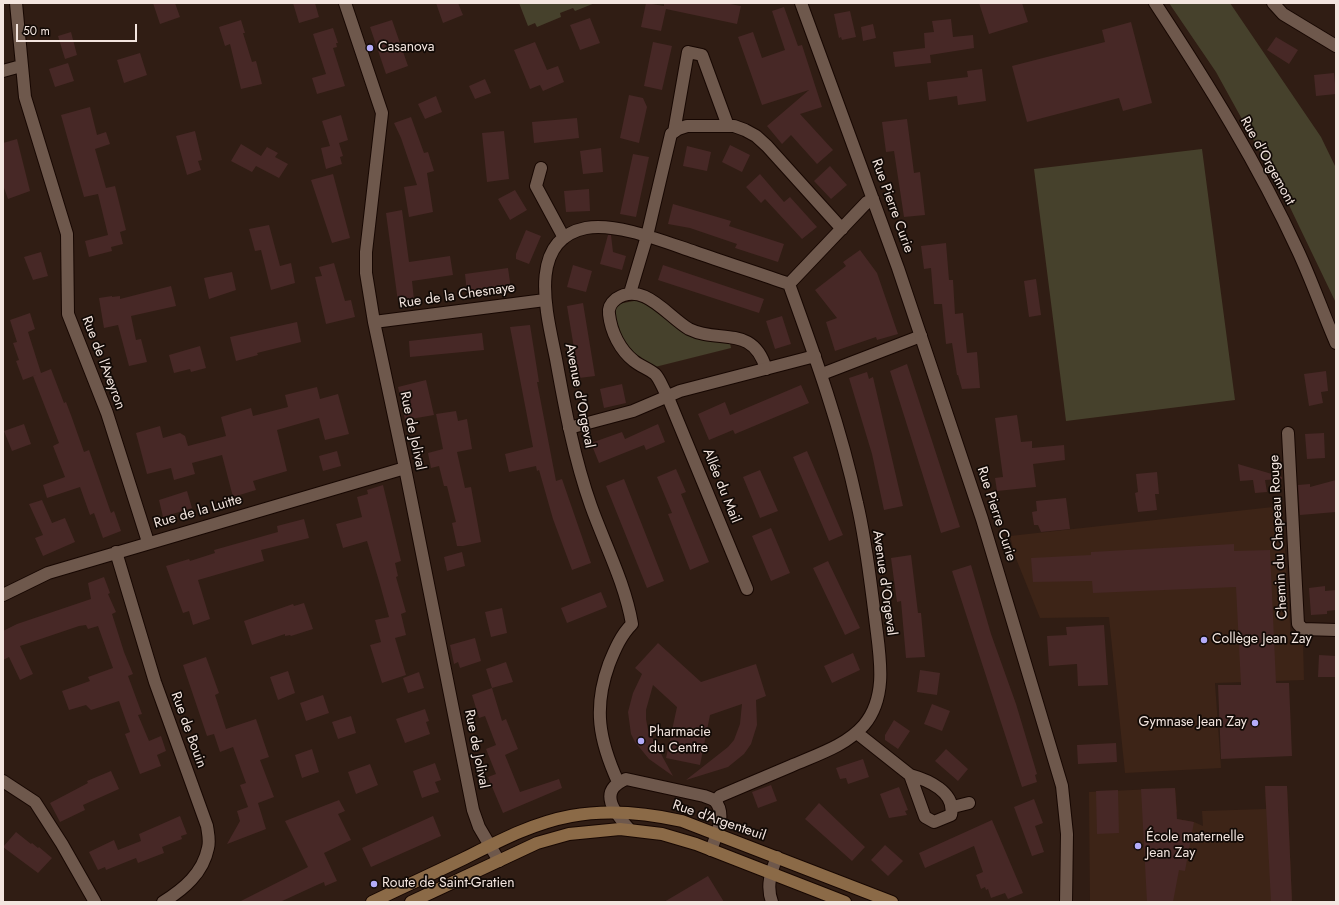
<!DOCTYPE html>
<html>
<head>
<meta charset="utf-8">
<style>
  body { margin:0 }
  #map { position:relative; width:1339px; height:905px; overflow:hidden; background:#301d14; font-family:Jost,sans-serif }
  canvas { display:block }
  .frame { position:absolute; inset:0; border:4px solid #f3e5df; pointer-events:none }
  .scale { position:absolute; left:16px; top:24px; width:121px; height:18px; box-sizing:border-box; border:2px solid #f3e5df; border-top:0; padding-left:5px; font-size:12px; line-height:14px; white-space:nowrap; color:#f3e5df; -webkit-text-stroke:3px #120a06; paint-order:stroke }
</style>
</head>
<body>
<div id="map">
<canvas width="1339" height="905"></canvas>
<div class="frame"></div>
<div class="scale">50 m</div>
</div>
<script>
const ctx = document.querySelector('canvas').getContext('2d');
ctx.lineJoin = 'round';
function fillPath(path, color) {
  ctx.fillStyle = color;
  ctx.fill(path, 'evenodd');
}
function strokePath(path, color, width, dash) {
  ctx.strokeStyle = color;
  ctx.lineWidth = width;
  ctx.lineCap = dash ? 'butt' : 'round';
  ctx.setLineDash(dash || []);
  ctx.stroke(path);
}
function drawText(font, color, halo, rows, align = 'center') {
  ctx.font = font + ' Jost,sans-serif';
  ctx.lineWidth = 3.5;
  ctx.setLineDash([]);
  ctx.textBaseline = 'middle';
  ctx.strokeStyle = halo;
  ctx.fillStyle = color;
  for (const [text, x, y, turn = 0] of rows) {
    ctx.save();
    ctx.translate(x, y);
    ctx.rotate((+turn || 0) * Math.PI / 180);
    ctx.textAlign = isNaN(turn) ? turn : align;
    if (halo) ctx.strokeText(text, 0, 0);
    ctx.fillText(text, 0, 0);
    ctx.restore();
  }
}
fillPath(new Path2D(`
  M1282 506 1291 638 1303 642 1304 680 1215 683 1221 768 1125 773 1109 617 1040 618 1015 556 1010 536Z
  M1265 786H1287L1292 902H1090L1089 792 1175 788 1177 812H1172V818L1194 822 1203 826 1202 811 1266 809Z`), '#3d2417');
fillPath(new Path2D(`
  M519 3H595L575 11 573 8 560 13 561 17 537 27 535 23 528 26Z
  M1169 3H1230L1321 137 1336 168V303L1286 199 1216 72Z
  M1202 149 1235 400 1066 421 1034 169Z
  M639 300 730 343 731 348 651 368 636 357 617 334 612 309 618 304Z`), '#46412c');
fillPath(new Path2D(`
  M153 3H175L180 17 160 24Z
  M293 3H315L319 17 299 23Z
  M436 3H458L463 15 443 23Z
  M646 3 664 6V3H725L741 6 737 24 666 9 661 31 641 27Z
  M979 3H1022L1028 22 989 34Z
  M784 7 798 46 802 45 822 107 800 114 833 150 817 164 791 135 782 144 767 126 809 90 762 105 738 37 753 32 762 58 785 50 772 11Z
  M850 11 856 37 842 40 841 37 839 38 834 14Z
  M590 18 600 43 580 50 570 25Z
  M951 19 953 37 973 35 974 48 930 55 931 63 895 67 893 52 925 48 924 33 934 32 932 21Z
  M241 20 245 33H243L252 62 256 61 262 84 241 89 230 44 225 46 219 27Z
  M392 20 408 66 386 74 370 27Z
  M1131 22 1152 103 1123 111 1119 98 1027 122 1012 66 1105 42 1102 30Z
  M873 24 876 38 863 41 861 27Z
  M333 28 338 43H336L337 47 333 48 345 86 317 94 312 78 326 74 313 34Z
  M71 32 77 55 65 59 58 36Z
  M1276 37 1298 50 1289 64 1267 50Z
  M535 42 547 70 558 66 564 82 543 91 540 85 530 89 514 50Z
  M653 42 672 46 662 90 644 86Z
  M140 53 147 75 124 83 117 60Z
  M68 63 74 81 55 87 49 69Z
  M982 69 986 101 958 105 957 96 929 100 927 82 968 77 967 71Z
  M1334 73 1336 94 1316 96 1314 75Z
  M485 79 491 93 475 99 469 86Z
  M629 95 643 98 647 107 639 143 620 138Z
  M436 96 442 112 425 119 418 104Z
  M90 107 97 135 106 132 110 144 95 149 106 188 115 186 126 230 120 232 123 244 111 247 112 251 89 257 85 241 108 235 98 194 84 197 61 115Z
  M341 115 348 140 339 143 343 156 340 157 342 164 326 169 321 148 330 146 322 121Z
  M411 117 424 153 428 152 434 171 427 173 433 212 409 217 404 187 417 185 401 138 394 123Z
  M577 118 579 138 534 143 532 122Z
  M907 119 914 173 920 172 925 215 904 217 894 151 886 152 882 122Z
  M195 131 202 160 198 161 201 170 187 175 176 136Z
  M504 131 509 179 487 182 482 133Z
  M17 139 30 191 8 199 3 185V143Z
  M241 144 261 156 267 147 278 153 275 157 288 164 279 178 256 166 252 172 231 161Z
  M730 145 750 155 742 172 722 162Z
  M687 146 711 152 707 171 683 166Z
  M601 148 603 172 583 174 580 151Z
  M633 154 649 157 636 217 620 214Z
  M830 166 847 185 831 199 814 181Z
  M333 174 350 238 332 243 311 180Z
  M760 174 784 202 790 197 817 227 802 239 765 199 761 203 746 187Z
  M589 189 590 211 566 212 564 191Z
  M515 190 527 210 510 220 498 199Z
  M673 204 731 221 729 226 784 244 778 262 735 248 737 244 690 228 668 224Z
  M402 210 409 262 450 256 453 275 412 281 414 300 398 302 386 213Z
  M269 225 280 266 291 263 295 283 271 290 261 250 255 251 249 229Z
  M526 230 541 236 529 264 516 259V254Z
  M608 235H611L613 252 626 256 622 270 600 264Z
  M946 243 949 280H953L955 314 963 313 967 353 977 352 980 388 962 389 958 375H957L952 343 946 344 942 304H934L931 268 924 269 921 246Z
  M860 250 877 273 898 334 877 340 876 337 835 351 826 322 837 318 815 290 846 266 843 262Z
  M41 252 48 276 33 280 24 257Z
  M334 263 345 301 351 300 355 317 326 324 315 277 322 276 319 267Z
  M573 265 592 271 586 292 567 287Z
  M663 265 764 299 759 313 658 280Z
  M508 268 511 289 467 293 465 274Z
  M232 272 236 290 209 299 204 278Z
  M1036 279 1041 315 1029 317 1024 281Z
  M171 286 176 306 131 316 136 340 141 339 147 362 129 366 118 325 104 328 99 298 112 296V297L120 296V299Z
  M583 303 595 376 579 378 567 306Z
  M30 313 35 329 28 332 41 373 51 369 64 403 66 402 72 418 84 452 89 450 111 513 114 511 121 531 103 538 94 513 90 515 80 487 47 498 43 485 65 477 53 446 59 443 33 376 36 375 23 380 16 361 19 360 13 343 17 342 10 320Z
  M782 316 791 344 775 349 766 321Z
  M297 322 301 342 257 353 258 355 236 361 230 337Z
  M530 325 539 382H537L556 481 562 479 591 563 572 570 553 519 539 470 537 471 536 466 509 472 505 454 533 447 510 327Z
  M482 333 484 350 410 357 409 341Z
  M200 346 206 368 191 372 190 369 174 373 169 355Z
  M907 364 960 527 941 533 890 371Z
  M1326 371 1328 391 1321 392 1323 403 1309 406 1304 374Z
  M867 372 869 379 873 377 903 506 884 510 872 454 849 378Z
  M426 380 434 415 405 420 398 387Z
  M622 384 626 403 604 408 600 389Z
  M801 385 809 403 735 434 733 430 709 440 698 414 725 402 730 415Z
  M317 387 320 399 338 394 349 434 325 440 319 418 277 430 287 471 253 481 256 490 233 497 222 455 192 463 195 474 174 480 171 468 147 474 136 433 160 426 163 438 180 433 185 436 188 446 226 436 221 417 251 408 253 416 288 407 285 395Z
  M456 411 458 421 467 419 472 449 457 452 465 488 471 487 481 542 463 546H457L452 523 456 522 447 486H444L439 466 431 468 428 453 443 449 436 414Z
  M1017 415 1021 442 1032 441V448L1064 445 1065 460 1033 464 1036 487 997 491 995 478 1003 477 995 418Z
  M24 424 31 444 12 451 4 431Z
  M658 424 665 442 646 450 644 445 599 463 591 443 622 432 625 439Z
  M1324 433 1325 458 1307 459 1305 434Z
  M337 451 341 466 323 471 319 456Z
  M807 451 843 535 829 541 793 457Z
  M1238 464 1282 477V479L1265 480 1267 492 1255 493 1253 480 1240 481Z
  M676 469 686 492 681 494 709 562 690 570 668 514 672 513 657 477Z
  M760 470 778 511 760 518 743 477Z
  M1157 472 1159 494H1155L1157 510 1138 512 1135 493 1138 492 1136 474Z
  M624 479 664 581 647 588 606 486Z
  M1336 480V512L1300 515 1298 485 1310 484V487Z
  M383 485 401 561 395 563 398 576 396 577 406 612 401 614 406 635 395 638 406 675 382 683 370 645 381 642 375 620 389 617 379 581 367 541 343 548 336 524 362 517 357 497 368 494 367 490Z
  M187 491 192 508 163 517 159 500Z
  M1066 498 1070 529 1041 532 1038 525H1034L1032 512 1037 511 1036 501Z
  M42 500 52 523 65 518 75 542 43 556 35 538 43 535 29 504Z
  M304 519 309 538 261 550 264 561 198 580 210 619 193 625 189 611 183 613 166 566 189 559 190 561 215 553 214 550 278 532 277 526Z
  M771 528 790 573 771 581 752 536Z
  M1234 544V551L1270 550 1276 683H1289L1292 756 1221 759 1218 685H1241L1236 587 1093 593 1092 581 1033 582 1031 558 1091 555V552Z
  M462 552 465 566 447 571 444 557Z
  M911 555 918 613H921L925 657 906 658 901 601 897 602 891 558Z
  M828 561 860 628 845 635 813 568Z
  M971 565 991 634 1016 704 1037 774 1035 775 1037 782 1022 787 952 571Z
  M104 577 110 593 108 594 116 612 112 614 124 652 133 674 128 676 142 714 138 715 149 741 161 736 166 751 157 755 161 766 140 774 125 734 130 732 119 701 91 710 86 705 69 710 62 691 90 681 88 677 113 668 98 626 88 629 86 625 79 626 20 646 33 674 20 680 9 657 3 660V631L17 624 91 599 88 583Z
  M1325 586V591L1336 590V610L1327 611V614L1311 615 1309 588Z
  M601 592 607 607 567 623 561 608Z
  M304 603 313 629 291 636 290 635 285 636V634L252 645 244 621 293 604 294 606Z
  M502 608 507 633 491 637 485 612Z
  M1104 625 1108 685 1078 686 1077 664 1049 666 1047 636 1067 635 1066 627Z
  M475 638 481 661 460 668 458 662 454 664 450 645Z
  M658 643 701 682 756 664 766 696 756 700 757 725 751 744 744 754 728 767 686 780 728 747 734 740 740 724 742 704 710 715 700 765 666 758 677 707 653 685 646 710V719L648 730 673 776 649 759 635 742 631 734 628 712 633 693 642 674 635 668Z
  M853 653 860 670 832 683 824 666Z
  M1319 655 1336 656V677H1318Z
  M206 657 219 693 215 695 226 729 256 719 269 757 260 760 274 797 258 803 266 829 227 844 240 821 237 811 248 807 240 785 246 783 233 747 220 752 214 734 207 736 183 665Z
  M506 662 513 682 492 688 486 669Z
  M920 670 940 673 937 695 917 692Z
  M288 671 295 693 278 700 270 677Z
  M419 672 424 688 408 693 403 678Z
  M492 688 502 721 506 719 518 749 505 755 520 792 559 779 562 788 503 813 488 777 496 774 486 749 496 745 485 716 479 718 472 695Z
  M323 695 329 713 306 721 300 703Z
  M932 704 950 711 942 731 924 724Z
  M425 709 429 721 426 722 430 734 405 743 396 719Z
  M351 716 356 733 338 739 332 722Z
  M894 720 910 731 898 749 885 740V735Z
  M1116 743 1117 762 1078 764 1077 745Z
  M312 749 319 772 302 778 295 755Z
  M946 749 968 769 958 781 935 761Z
  M863 759 869 777 848 784 846 778 840 779 836 768Z
  M435 763 441 780 435 782 439 792 422 798 413 771Z
  M370 764 378 785 356 794 348 772Z
  M111 771 119 789 83 805 85 810 60 822 50 803 88 783 87 781Z
  M771 785 777 801 758 808 752 792Z
  M1265 786H1287L1292 902H1271Z
  M899 787 908 810 905 811 907 815 889 818 880 794Z
  M1175 788 1177 819 1194 822 1185 871 1179 870 1173 902H1147L1141 789Z
  M1118 790 1119 833 1097 834 1096 791Z
  M1034 799 1043 823 1035 826 1044 852 1032 856 1014 807Z
  M339 800 345 811 338 814 351 840 324 853 337 881 325 886 324 882 317 885 280 902H239L308 867 285 821Z
  M819 803 865 847 852 861 805 819Z
  M180 816 187 834 181 836 182 839 162 847 164 853 138 863 136 858 106 870 105 867 98 870 89 852 114 840 118 850 141 841 139 834Z
  M433 816 441 836 371 867 362 848Z
  M992 820 1023 893 1008 899 1005 893 991 898 988 889 986 890 985 887 981 889 976 875 983 872 974 846 925 868 919 853Z
  M16 832 31 844 32 843 38 848 39 847 52 858 38 873 3 847Z
  M885 845 903 861 888 876 871 860Z
  M708 876 724 902H664Z`), '#472826');
const pedestrian = new Path2D(`
  M630 293 647 236
  M822 374 921 336
  M667 395C663 389 660 379 655 374 649 369 640 366 634 361 620 350 611 332 609 314 608 307 611 303 616 299 643 280 668 317 689 329 719 344 753 324 766 369`);
const minor = new Path2D(`
  M16 3 25 97 67 234 68 314 107 413 148 542
  M345 3 382 113 366 252V273L374 322 405 468 473 810 479 827 499 861
  M801 3 898 268 982 519 1062 786 1067 834 1066 902
  M1155 3C1207 82 1258 164 1298 251 1312 281 1323 313 1336 343
  M1273 3 1283 14 1336 46
  M3 71 21 66
  M674 132 688 52 702 55 728 126
  M541 168 536 186 564 238
  M647 236 671 134 678 129 687 126H734L745 130 756 136 767 146 842 229
  M789 284 867 202 873 199
  M374 322 545 300
  M667 395 747 589
  M569 428 633 411 680 391 815 356
  M1288 433 1298 624 1303 629 1336 630
  M116 552 155 682 207 826C208 833 210 841 208 848 203 873 184 889 163 902
  M3 595 48 573 405 468
  M857 733 910 775 925 817 934 822 951 815C956 792 928 780 910 775
  M3 781 35 802 62 844 95 902
  M618 782C599 740 593 708 609 664 615 649 621 635 632 624 625 583 605 545 591 506 574 458 565 409 556 359 548 318 525 240 586 228 616 222 665 242 695 252 726 263 758 273 789 284 815 356 841 428 857 503 866 541 870 579 875 617 879 653 889 695 864 725 846 746 816 755 791 766 767 776 744 786 720 796L715 801
  M953 807 969 803
  M630 830C616 814 596 792 626 779L704 796C707 797 713 799 715 801 727 814 716 836 711 850
  M772 902C766 886 771 872 777 857`);
const secondary = new Path2D(`
  M372 902C403 887 434 873 465 858 499 841 533 823 571 816 609 809 646 813 682 821L892 902
  M411 902 537 843 569 834 620 829 662 834 696 844 845 902`);
strokePath(pedestrian, '#170702', 14);
strokePath(minor, '#170702', 14);
strokePath(secondary, '#170702', 14);
strokePath(pedestrian, '#6e584c', 12);
strokePath(minor, '#6e584c', 12);
strokePath(secondary, '#8b6a47', 12);
for (const [x, y, r, color] of [
  [370,48,4,"#b4acf9"],
  [1204,640,4,"#b4acf9"],
  [1255,723,4,"#b4acf9"],
  [641,741,4,"#b4acf9"],
  [1138,846,4,"#b4acf9"],
  [374,884,4,"#b4acf9"]
]) {
  const dot = new Path2D();
  dot.arc(x, y, r, 0, 2 * Math.PI);
  ctx.fillStyle = color;
  ctx.fill(dot);
  strokePath(dot, '#120a06', 1.5);
}
drawText('14px', '#f3e5df', '#120a06', [
  ["Casanova",378,48],
  ["Collège Jean Zay",1212,640],
  ["Gymnase Jean Zay",1247,723,"right"],
  ["Pharmacie",649,733],
  ["du Centre",649,749],
  ["École maternelle",1146,838],
  ["Jean Zay",1146,854],
  ["Route de Saint-Gratien",382,884]
], 'left');
drawText('14px', '#f3e5df', '#120a06', [
  ["Rue d'Orgemont",1267,161,61],
  ["Rue Pierre Curie",892,206,70],
  ["Rue de la Chesnaye",457,296,-8],
  ["Rue de l'Aveyron",103,363,69],
  ["Avenue d'Orgeval",579,396,79],
  ["Rue de Jolival",412,431,78],
  ["Allée du Mail",721,486,68],
  ["Rue de la Luitte",198,512,-16],
  ["Rue Pierre Curie",996,514,72],
  ["Chemin du Chapeau Rouge",1279,537,-93],
  ["Avenue d'Orgeval",884,583,82],
  ["Rue de Bouin",188,730,70],
  ["Rue de Jolival",476,749,79],
  ["Rue d'Argenteuil",719,821,19]
]);
</script>
</body>
</html>
